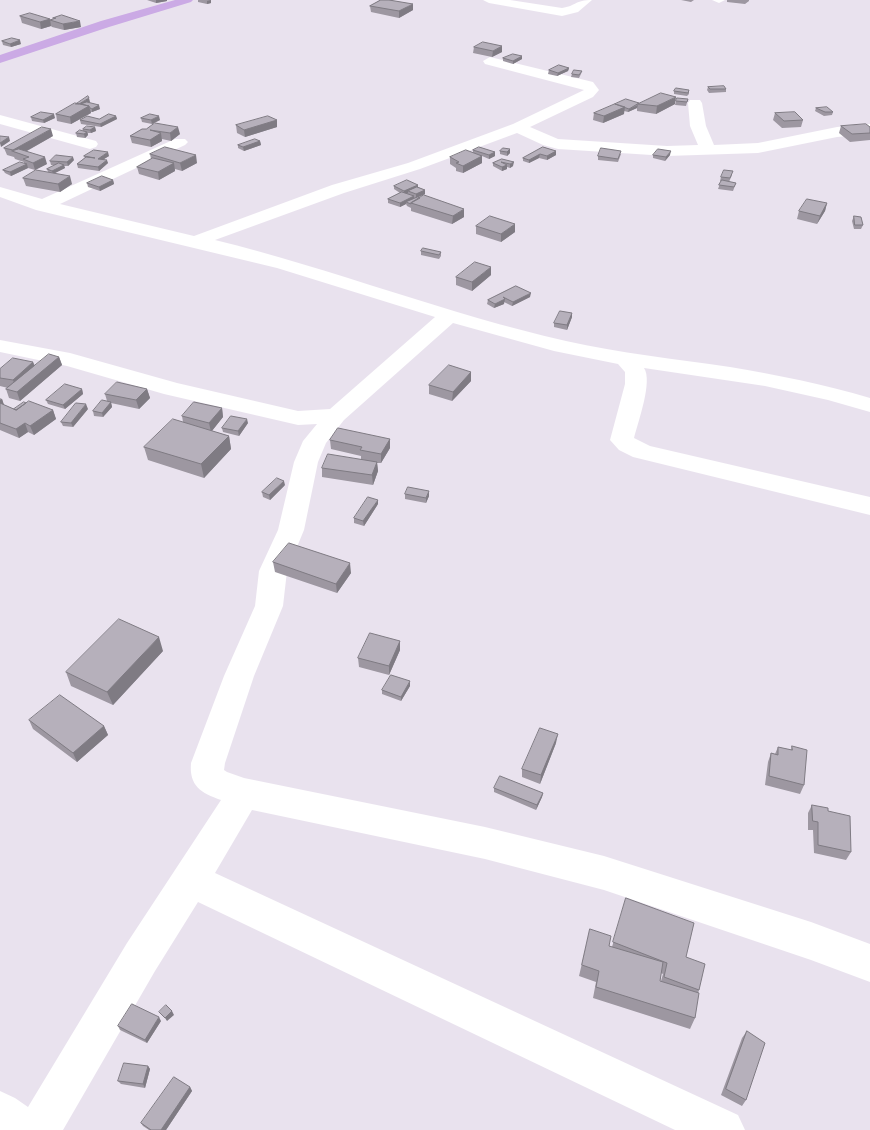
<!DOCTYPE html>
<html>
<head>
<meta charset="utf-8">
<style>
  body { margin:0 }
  canvas { display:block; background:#e9e2ee }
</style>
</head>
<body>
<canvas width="870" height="1130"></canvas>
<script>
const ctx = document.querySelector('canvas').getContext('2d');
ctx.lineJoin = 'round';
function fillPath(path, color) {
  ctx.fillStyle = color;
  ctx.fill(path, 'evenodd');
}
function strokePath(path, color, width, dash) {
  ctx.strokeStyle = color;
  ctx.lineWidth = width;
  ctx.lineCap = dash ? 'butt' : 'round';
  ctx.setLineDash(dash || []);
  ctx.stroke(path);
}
fillPath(new Path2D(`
  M483 0H510L562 8C576 6 575 0 592 0L578 12 562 16 489 3Z
  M712 0H725L719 3Z
  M490 57 593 82 599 90 593 97 530 127 558 139 667 146 698 145 690 126 688 103 690 100H700L702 103 706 126 714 145 758 143 837 127 870 124V134L837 137 758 153 667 156 558 149 543 145 517 133 420 169 344 193 215 240C333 269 447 314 566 341 620 353 675 359 730 367 777 375 824 384 870 398V412L828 400 765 386 644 368C653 381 638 422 634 438L650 446 870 497V515L633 457 619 450 610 440 625 384V372L618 364 554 351 453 323 344 420 326 443 318 462 304 530 287 571 283 606 254 676 225 763 224 770 227 772 244 778 485 827 604 856 811 922 870 944V982L811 960 604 890 485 859 252 810 215 873 738 1115 745 1130H675L198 902 155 971 63 1130H0V1091L15 1098 28 1107 127 943 221 800C201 793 189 786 191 763L224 676 255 606 259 571 278 530 294 462 303 441 317 424 298 425 164 394 67 366 0 352V340L70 353 177 383 298 411 330 409 435 317 277 268 36 210 0 197V187L42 199 175 139H185L188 142 185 145 60 204 194 236 332 185 408 163 513 124 584 90 485 64 483 61Z
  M0 115 96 141 98 144 96 147 90 149 0 124Z`), '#fff');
fillPath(new Path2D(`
  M175 0H193L191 2 109 27 0 63V55L101 21Z`), '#cbaae5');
fillPath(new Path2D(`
  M147 0H167V1L156 3Z
  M198 0H211V3L207 4 198 2Z
  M379 0H392H391L413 10 399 18 371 12 370 6 380 0Z
  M681 0H694L691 2Z
  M727 0H749V1L745 4 727 2Z
  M20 16 51 20 54 19 53 18 81 27 64 30 52 27 51 26 41 29 22 23Z
  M2 41 21 44 11 47 3 45Z
  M474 47 502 52 492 57 473 53Z
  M503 58 522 59 513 64 503 61Z
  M569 68 568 71 557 76 548 74 549 70Z
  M582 71 581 74 579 78 571 77 572 74Z
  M708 87 726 89V92L709 93 707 90Z
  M689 90V94L687 96 674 94V91Z
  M688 99 686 106 675 105 676 101Z
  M89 102 100 109 92 112H91V113L71 124 57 121 56 114 90 102Z
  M639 103 675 104 656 114 637 111V108L628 112 624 111V114L603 123 593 120 594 113Z
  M816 108 833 112 832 115 824 116 815 111Z
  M775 113 803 120 801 127 782 128 773 120Z
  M116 116 117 119 101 127 81 124 80 120 99 119Z
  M31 117 55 118 44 123 32 121Z
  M141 118 160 120 152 124 142 122Z
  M277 120V127L245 137 237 133 236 125Z
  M841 126 870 127V140L850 142 839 133Z
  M95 127 96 131 91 133H88V135L85 138 77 137 76 133 83 131V129Z
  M142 129 180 134 171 141 162 139V141L151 147 132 143 130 136Z
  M53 136 27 151 47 164 35 170 28 168 11 176 5 173 3 170 24 164V162L15 159 14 157 7 155 4 148Z
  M260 141 261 145 244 151 238 148V145Z
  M543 147 556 151V155L547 160 539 158 529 163 523 161V158Z
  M503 148 510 153 507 156 500 154V151Z
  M473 150 495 152V156L489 159 482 156V163L463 173 456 171V168L450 164V157L473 152Z
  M150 154 197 163 182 171 175 169V171L159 180 139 174 137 167 151 159Z
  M621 154 618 162 598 160V156Z
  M653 155H670L665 161 653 158Z
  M84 156H109L104 159 108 163 99 171 78 168 77 164 85 158Z
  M502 159 513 166 510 168 507 167V169L502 171 493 166V163Z
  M74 160 68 166H64L65 168 55 173 72 184 60 192 26 186 23 178 48 172 47 169 55 165H51L50 161Z
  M732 175 729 182 736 183 733 191 718 189 721 181H720L721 177Z
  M113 180 114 184 100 191 88 187 87 183Z
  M418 185V187L425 190V194L419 197 464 217 452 224 411 211V208L407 206 406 204 400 207 388 203V199L400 193 394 189V186Z
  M827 203 825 211 817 224 797 219 799 211Z
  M854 216 863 225 861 229H854L852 221Z
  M476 226 515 232 501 242 476 234Z
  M421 251 441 252V256L439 259 421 255Z
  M491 275 472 291 456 285V277Z
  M516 286 530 297 512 306 504 302V304L494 308 487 304 488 300Z
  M572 313V317L567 330 554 327V323Z
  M59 357 62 365 20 401 9 398 6 389 8 388 0 386V369L33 362 35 366Z
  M471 372V381L452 401 429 394V385Z
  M82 389 83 394 65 409 48 404 46 400Z
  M147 389 150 398 139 409 111 403 112 407 103 417 94 416 93 411 107 401 105 394Z
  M0 398 2 399 4 405 14 409 53 410 56 419 34 435 28 432 19 438 0 430Z
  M222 408 223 417 212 431 229 436 231 449 204 478 148 460 144 447 183 422 182 416Z
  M88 409 73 427 63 426 61 422Z
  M248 423 239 436 223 432 222 428Z
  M390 439V448L381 463H377L378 471 373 485 322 477V468L361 459V456L331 449 330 440Z
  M285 485 270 500 263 497 262 492Z
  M405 494 429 496 426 503 405 499Z
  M378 504 364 526 354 523V518Z
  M273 562 351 573 337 593 275 572Z
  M400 641V650L389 675 359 667 358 658Z
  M163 651 113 705 71 686 66 672Z
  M410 686 401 701 382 694V690Z
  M29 720 104 726 108 735 77 762 33 729Z
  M556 743 540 784 522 777V769Z
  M792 746 804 785 800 794 765 785 768 762 771 753 775 754 778 747 791 750Z
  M494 788 543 793 542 797 536 810 494 792Z
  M812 805 851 852 846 860 814 853 813 830H808V813Z
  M626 898 686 957 699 990 698 993 695 1018 690 1029 593 998 596 982 579 976 590 929 609 946 612 947ZM661 973 663 974 661 981H660Z
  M161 1021 147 1043 120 1030 118 1026Z
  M747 1031 746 1100 742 1106 721 1095 742 1038Z
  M148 1066 150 1069 145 1088 121 1084 118 1081Z
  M190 1087 192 1091 166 1130H149L143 1126 141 1123Z`), '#9d97a1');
fillPath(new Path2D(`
  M156 0H167V1L156 3Z
  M211 0V3L207 4V1Z
  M413 4V10L399 18V11Z
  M50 19 51 26 41 29 40 22Z
  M80 21 81 27 64 30 63 24Z
  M20 40 21 44 11 47 10 44Z
  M502 46V52L492 57 493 51Z
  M522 56V59L513 64V61Z
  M569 68 568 71 557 76 558 73Z
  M676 97 675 104 656 114 657 106Z
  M89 98 90 102 82 106 69 110Z
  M99 105 100 109 92 112V109Z
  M638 105 637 108 628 112 629 109Z
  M89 106 91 113 71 124 70 117Z
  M625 107 624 114 603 123 604 116Z
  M54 114 55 118 44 123 43 120Z
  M116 116 117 119 101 127 100 124Z
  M159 116 160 120 152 124 151 120Z
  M277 120V127L245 137 244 130Z
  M95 127 96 131 91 133 90 130Z
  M178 127 180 134 171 141 170 133Z
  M51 129 53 136 21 154 14 152 13 150Z
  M87 132 88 135 85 138 84 134Z
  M161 133 162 141 151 147 150 140Z
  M9 137 10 141 1 147 0 143Z
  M260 141 261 145 244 151 243 147Z
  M510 149V153L507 156V152Z
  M556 151V155L547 160V156Z
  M671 151 670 155 665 161 666 157Z
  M108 152 109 156 99 162 98 159Z
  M495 152V156L489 159V155Z
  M540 154 539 158 529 163V160Z
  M196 155 197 163 182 171 180 163Z
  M482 156V163L463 173V166Z
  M45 157 47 164 35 170 33 163Z
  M73 157 74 160 68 166 67 162Z
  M107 160 108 163 99 171 98 167Z
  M514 162 513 166 510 168V164Z
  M174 163 175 171 159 180 158 172Z
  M27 164 28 168 11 176 10 172Z
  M64 165 65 168 53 174 52 171Z
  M507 165V169L502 171V167Z
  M70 176 72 184 60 192 58 184Z
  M113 180 114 184 100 191 99 187Z
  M418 185V189L408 191V193L404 195V191Z
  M425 190V194L416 198V194Z
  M414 196V200L406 202V204L400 207V203Z
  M827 203 825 211 817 224 820 216Z
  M464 209V217L452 224 453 216Z
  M515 224V232L501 242V234Z
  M491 267V275L472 291V282Z
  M531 293 530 297 512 306 513 302Z
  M505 299 504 304 494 308 495 304Z
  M572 313V317L567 330V325Z
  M59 357 62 365 20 401 17 392Z
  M33 362 36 371 16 389 13 380Z
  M471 372V381L452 401 453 392Z
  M82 389 83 394 65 409 63 405Z
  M147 389 150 398 139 409 136 400Z
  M2 399 5 408 0 410V400Z
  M111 402 112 407 103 417 102 413Z
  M86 404 88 409 73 427 71 423Z
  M222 408 223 417 211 432 209 423Z
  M53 410 56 419 34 435 30 426Z
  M247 419 248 423 239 436 238 431Z
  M25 423 28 432 19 438 16 429Z
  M229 436 231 449 204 478 201 464Z
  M390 439V448L381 463V454Z
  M377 462 378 471 373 485 372 475Z
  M284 481 285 485 270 500 269 495Z
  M429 491V496L426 503V498Z
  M378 500V504L364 526 363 521Z
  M350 563 351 573 337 593 336 584Z
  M159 637 163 651 113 705 107 692Z
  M400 641V650L389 675V666Z
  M410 681V686L401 701V697Z
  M104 726 108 735 77 762 73 753Z
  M558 734 556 743 540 784 541 775Z
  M543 793 542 797 536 810 537 805Z
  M172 1011 174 1015 167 1021 165 1018Z
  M159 1017 161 1021 147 1043 145 1040Z
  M148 1066 150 1069 145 1088 143 1084Z
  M190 1087 192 1091 166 1130H161Z`), '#7f7b83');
const building = new Path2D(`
  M381 0H389L413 4 399 11 370 6Z
  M30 13 50 19 40 22 20 16Z
  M62 15 80 21 63 24 50 20 56 18H53Z
  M12 38 20 40 10 44 2 41Z
  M483 42 502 46 493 51 474 47Z
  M513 54 522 56 513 61 503 58Z
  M559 65 569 68 558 73 549 70Z
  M574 70 582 71 579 75 572 74Z
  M724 86 726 89H710L708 87Z
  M676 88 689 90 688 93 674 91Z
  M661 93 676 97 657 106 638 104Z
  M88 96 89 98 79 104H76Z
  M677 98 688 99 687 102 676 101Z
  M626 99 639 103 629 109 615 104Z
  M87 102 99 105 92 109 90 108 89 106 81 104Z
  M75 103 89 106 70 117 56 114Z
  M615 104 625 107 604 116 594 113Z
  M827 107 833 112H825L816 108Z
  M41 112 54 114 43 120 31 117Z
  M795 112 803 120 784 121 775 113Z
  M109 114 116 116 100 124 80 120 87 116 99 119Z
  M150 114 159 116 151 120 141 118Z
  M268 116 277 120 244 130 236 125Z
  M155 123 178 127 170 133 150 130 161 133 150 140 130 136 142 129H146Z
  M866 124 870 127V133L852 134 841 126Z
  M87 126 95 127 90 130 83 129Z
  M42 127 51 129 13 150 4 148Z
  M80 130 87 132 84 134 76 133Z
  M0 136 9 137 0 143Z
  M255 139 260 141 243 147 238 145Z
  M165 147 196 155 180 163 150 154Z
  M479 147 495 152 489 155 473 150Z
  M543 147 556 151 547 156 540 154 529 160 523 158Z
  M503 148 510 149 507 152 500 151Z
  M601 148 621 151 618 159 598 156Z
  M19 149 45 157 33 163 23 159 29 157 12 151Z
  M658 149 671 151 666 157 653 155Z
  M94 150 108 152 98 159 107 160 98 167 77 164 86 157 95 158 84 156Z
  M466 150 482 156 463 166 456 163 459 162 450 157Z
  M56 155 73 157 67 162 50 161Z
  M153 158 174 163 158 172 137 167Z
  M502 159 514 162 510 164 501 162 507 165 502 167 493 163Z
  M20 162 27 164 10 172 3 170Z
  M59 163 64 165 52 171 47 169Z
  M36 170 70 176 58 184 23 178Z
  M724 170 733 171 730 178 721 177Z
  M102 176 113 180 99 187 87 183Z
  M407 180 418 185 404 191 394 186Z
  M722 180 736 183 734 187 719 185Z
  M417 187 425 190 416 194 408 191Z
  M402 192 414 196 400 203 388 199Z
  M424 195 464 209 453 216 411 203Z
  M418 197 420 198 411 203V204L406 202Z
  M807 199 827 203 820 216 799 211Z
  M490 216 515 224 501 234 476 226Z
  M854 216 861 217 863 225H855Z
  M423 248 441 252 439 255 421 251Z
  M475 262 491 267 472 282 456 277Z
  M516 286 531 293 513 302 503 297 505 299 495 304 488 300Z
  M560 311 572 313 567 325 554 323Z
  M49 354 59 357 17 392 6 389Z
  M13 358 33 362 13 380 0 378V369Z
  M449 365 471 372 453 392 429 385Z
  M117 382 147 389 136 400 105 394Z
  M65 384 82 389 63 405 46 400Z
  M102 400 111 402 102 413 93 411Z
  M29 401 53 410 30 426 25 423 16 429 0 423V403L16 410Z
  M24 402 26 403 16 410 14 409Z
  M194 402 222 408 209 423 182 416Z
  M76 403 86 404 71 423 61 422Z
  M231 416 247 419 238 431 222 428Z
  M173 419 229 436 201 464 144 447Z
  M338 428 390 439 381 454 360 450 362 447 330 440Z
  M328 454 377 462 372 475 322 468Z
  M277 478 284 481 269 495 262 492Z
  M408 487 429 491 426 498 405 494Z
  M368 497 378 500 363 521 354 518Z
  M289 543 350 563 336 584 273 562Z
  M119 619 159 637 107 692 66 672Z
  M370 633 400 641 389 666 358 658Z
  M391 675 410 681 401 697 382 690Z
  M60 695 104 726 73 753 29 720Z
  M540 728 558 734 541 775 522 769Z
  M792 746 807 750 804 785 769 776 771 753 778 755V747L792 750Z
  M500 776 543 793 537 805 494 788Z
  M812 805 828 808V811L850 816 851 852 818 845V822L813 821Z
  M626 898 694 923 686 957 705 964 699 990 664 977 667 963 613 942Z
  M590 929 611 936 609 946 663 962 660 981 699 993 695 1018 596 987 599 971 582 965Z
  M132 1004 159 1017 145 1040 118 1026Z
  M166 1005 172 1011 165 1018 159 1012Z
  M747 1031 765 1043 746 1100 726 1089Z
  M124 1063 148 1066 143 1084 118 1081Z
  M174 1077 190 1087 161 1130H151L141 1123Z`);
fillPath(building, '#b6b0bb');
strokePath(building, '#7f7b83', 1);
</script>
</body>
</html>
